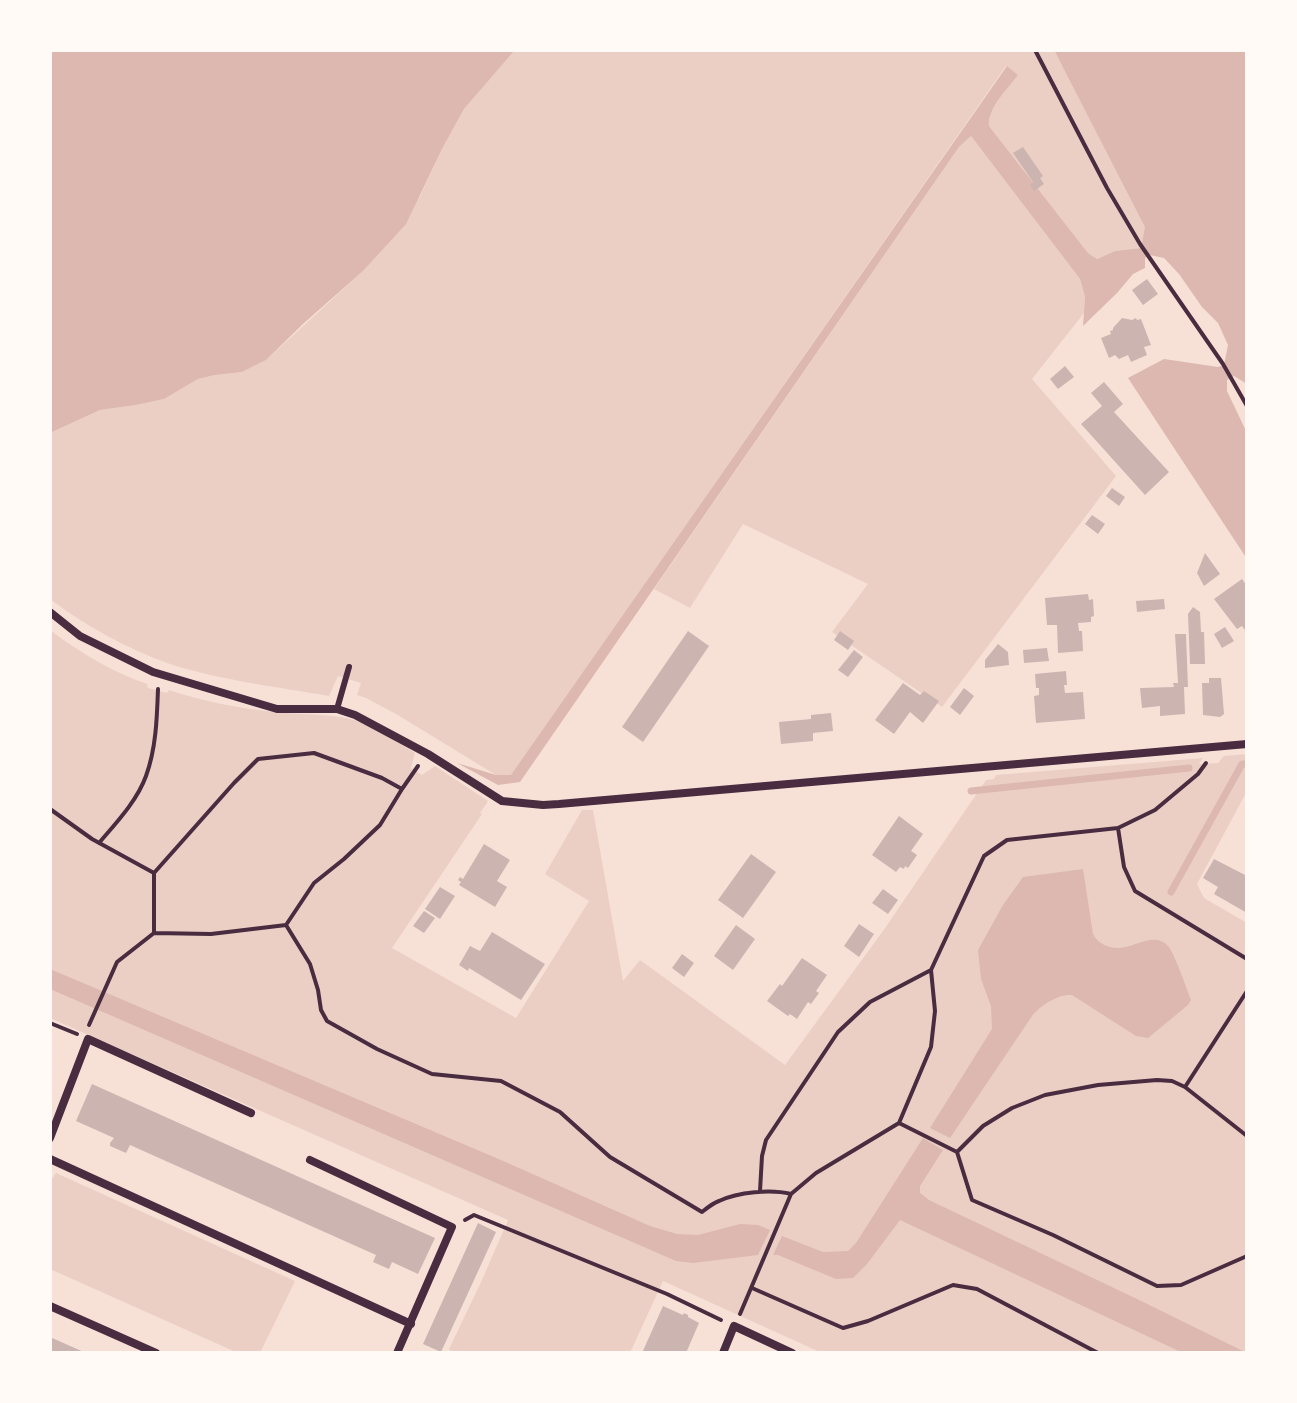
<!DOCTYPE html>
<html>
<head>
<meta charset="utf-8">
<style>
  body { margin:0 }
  #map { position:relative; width:1297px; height:1403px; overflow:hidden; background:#f7e1d7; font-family:Karla,sans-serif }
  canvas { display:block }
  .frame { position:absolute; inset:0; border:52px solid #fffaf5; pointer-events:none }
</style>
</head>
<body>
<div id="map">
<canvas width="1297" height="1403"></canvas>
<div class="frame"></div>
</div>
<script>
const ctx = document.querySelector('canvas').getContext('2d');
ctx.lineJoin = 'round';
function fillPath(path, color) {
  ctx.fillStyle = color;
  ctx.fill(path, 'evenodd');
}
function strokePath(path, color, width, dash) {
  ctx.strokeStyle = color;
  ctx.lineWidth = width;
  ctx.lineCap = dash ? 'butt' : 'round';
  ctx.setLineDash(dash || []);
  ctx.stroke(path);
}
fillPath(new Path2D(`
  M515 50H1054L1146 227 1141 248 1115 251 1097 259 1088 253 989 126C988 107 1007 90 1018 75L1006 66 511 776 496 775 396 714 366 698 357 695 361 683 338 676 329 696C278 687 219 680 170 664 127 649 86 626 50 599V433L100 410 136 405 164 399 198 379 215 375 242 372 266 360 362 272 420 196 442 149 464 109Z
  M971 136 1080 279 1085 297 1084 313 1032 379 1116 476 942 707 832 632 868 584 743 524 690 608 654 589 959 147Z
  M50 630C79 652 112 672 147 684L148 688 167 693 169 690C202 701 238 708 273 712 298 715 330 713 354 720 376 727 396 741 415 753L411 768 422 775 435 766 488 801 480 813 482 814 392 948 516 1018 589 901 545 874 582 810H593L623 981 640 960 785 1065 883 931 986 780 994 779 996 775 1203 758 1199 764 1218 763 1224 756 1247 754V791L1197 884 1204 898 1247 923V1353H822L663 1281 630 1353H450L451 1351 449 1349 482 1280 508 1220 50 1018Z
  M56 1173 295 1281 260 1353H238L50 1269V1182Z`), '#ebcfc5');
fillPath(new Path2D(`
  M50 50H515L464 109 442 149 406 224 362 272 304 323 266 360 242 372 215 375 198 379 164 399 136 405 100 410 50 433Z
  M1054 50H1247V384L1234 376 1227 380V391L1247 433V559L1128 378 1164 359 1218 367 1224 365 1228 345 1218 323 1202 307 1179 274 1164 258 1150 255 1145 258V268L1133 274 1117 293 1083 326 1085 297 1080 279 971 136 959 147 520 782 498 785 457 763 496 775H511L1007 66 1018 75C1007 90 988 107 989 126L1088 253 1097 259 1115 251 1141 248 1145 227Z
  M1083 869 1093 934C1097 941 1100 943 1107 946 1129 955 1152 928 1168 946 1174 952 1187 990 1191 1000L1188 1005 1148 1038 1136 1036 1072 995C1058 994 1041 1005 1032 1016L950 1138 930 1128 992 1029 991 1006 981 979 978 950 1003 905 1023 877Z
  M50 969 501 1160 650 1226 677 1234 698 1235 740 1224 758 1225 770 1230 758 1255 693 1263 676 1261 50 989Z
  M923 1138 943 1150 920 1186V1193L929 1200 1135 1298 1247 1353H1183L900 1220 867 1264 853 1278 836 1279 778 1255H773L782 1236 823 1252 848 1251 856 1243Z`), '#dcb8b0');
strokePath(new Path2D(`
  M971 791 1189 768
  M1171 892 1242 764H1247`), '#dcb8b0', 7);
fillPath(new Path2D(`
  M1023 147 1043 176 1040 178 1044 184 1034 191 1030 185 1033 182 1013 153Z
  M1147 279 1158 294 1143 305 1132 290Z
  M1122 318 1132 320 1136 318 1137 320 1141 319 1151 345 1144 347 1147 355 1131 362 1128 355 1119 359 1115 355 1109 358 1101 338 1111 334 1110 331 1113 330V328Z
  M1065 366 1074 377 1058 389 1050 379Z
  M1104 382 1123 404 1114 412 1169 472 1145 495 1081 424 1102 406 1091 393Z
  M1112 488 1125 497 1119 506 1106 496Z
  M1092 515 1105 524 1098 534 1085 524Z
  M1205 553 1220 574 1204 586 1197 573Z
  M1242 579 1247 586V633L1242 626 1237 629 1214 599Z
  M1088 594 1089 600 1093 599 1094 616 1091 617V622L1078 623 1079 631H1082L1083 651 1058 653 1057 625H1047L1045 598Z
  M1164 599 1165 609 1137 612 1136 601Z
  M1193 607 1200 612 1201 632H1204L1205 664H1190L1188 614Z
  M1225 627 1234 641 1222 648 1214 634Z
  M688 631 709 646 643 742 622 727Z
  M840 631 854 641 848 650 834 640Z
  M1175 634H1186L1188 687H1184L1185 714 1160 716V706L1142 708 1140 688 1174 687 1173 683H1178Z
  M998 644 1008 652 1009 665 985 668V660Z
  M1047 648 1049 661 1024 663 1023 650Z
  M854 650 863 657 848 677 838 670Z
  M1066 671 1067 685H1064L1065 693 1083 692 1085 719 1036 723 1034 696 1039 695V688H1036L1035 674Z
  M1209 678H1221L1224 714 1220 717 1203 715 1202 683H1209Z
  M903 683 920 695 924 691 939 701 923 723 910 712 894 734 875 720Z
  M964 688 974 696 960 715 950 707Z
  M831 713 833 731 813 733V741L781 744 779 722 811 719V715Z
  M899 816 923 834 911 851 917 855 908 868 905 866 904 869 900 867 896 872 872 855Z
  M484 844 510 860 497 881 507 887 495 907 459 885 461 882 458 880 460 877 463 879Z
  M751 854 776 872 743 918 718 900Z
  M1214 859 1247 876V913L1214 894 1218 887 1203 878Z
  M440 887 455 896 440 919 425 909Z
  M883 889 898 900 888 914 872 903Z
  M424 911 435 918 424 933 413 926Z
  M859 924 874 934 859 957 844 946Z
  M736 925 755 939 733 970 714 956Z
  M492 932 545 964 521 1000 469 968 468 971 459 965 470 946 480 951Z
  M682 954 694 963 684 977 672 968Z
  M802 958 827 975 816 991 819 993 811 1004 808 1002 797 1019 790 1014 788 1016 767 1001 780 984 782 986Z
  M92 1084 435 1238 418 1274 392 1262 389 1269 373 1262 376 1255 130 1145 126 1153 110 1146V1143L114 1138 76 1121Z
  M478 1223 496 1232 441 1352 423 1344Z
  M663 1306 683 1315 684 1313 688 1315V1317L699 1323 686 1353H642Z
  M50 1337 86 1353H50Z`), '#ccb4b1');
strokePath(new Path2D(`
  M1035 50 1107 188 1140 244 1223 364 1247 406
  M50 809 92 839 154 873V933L211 934 286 925 310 964 318 990 321 1010 327 1021 377 1049 432 1074 501 1081 560 1112 610 1157 702 1212C707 1208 713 1203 719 1201 738 1192 771 1189 791 1194L816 1173 899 1123 957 1152 972 1200 1053 1235 1157 1286 1181 1285 1247 1256
  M1118 828 1124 867 1135 891 1247 959
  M99 843C116 823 137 801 146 776 156 749 157 718 158 689
  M154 873 234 783 258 759 314 753 382 778 402 789 418 766
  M286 925 314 883 344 859 380 825 402 789
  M50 1023 77 1034
  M89 1025 117 962 154 933
  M1185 1087 1247 1136
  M899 1123 931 1047 935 1011 931 970
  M957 1152 983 1126 1012 1108 1045 1095 1098 1085 1157 1080 1172 1081 1185 1087 1247 991
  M760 1191 762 1156 766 1140 838 1032 870 1002 931 970 984 856 1007 840 1118 828 1155 810 1198 774 1206 763
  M465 1220 474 1215 667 1294 721 1320
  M752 1288 843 1328 868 1321 953 1285 977 1289 1098 1353
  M740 1314 791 1194`), '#4a2c40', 4);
strokePath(new Path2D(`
  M337 709 349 667`), '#4a2c40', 6);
strokePath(new Path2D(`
  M50 612 80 636 153 672 277 709H337L355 715 428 754 502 801 543 805 559 804 1247 744
  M50 1138 88 1039 251 1113
  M50 1159 411 1324
  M310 1160 452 1227 397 1353
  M50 1306 156 1353
  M723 1353 734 1326 792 1353`), '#4a2c40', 8);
</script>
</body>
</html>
